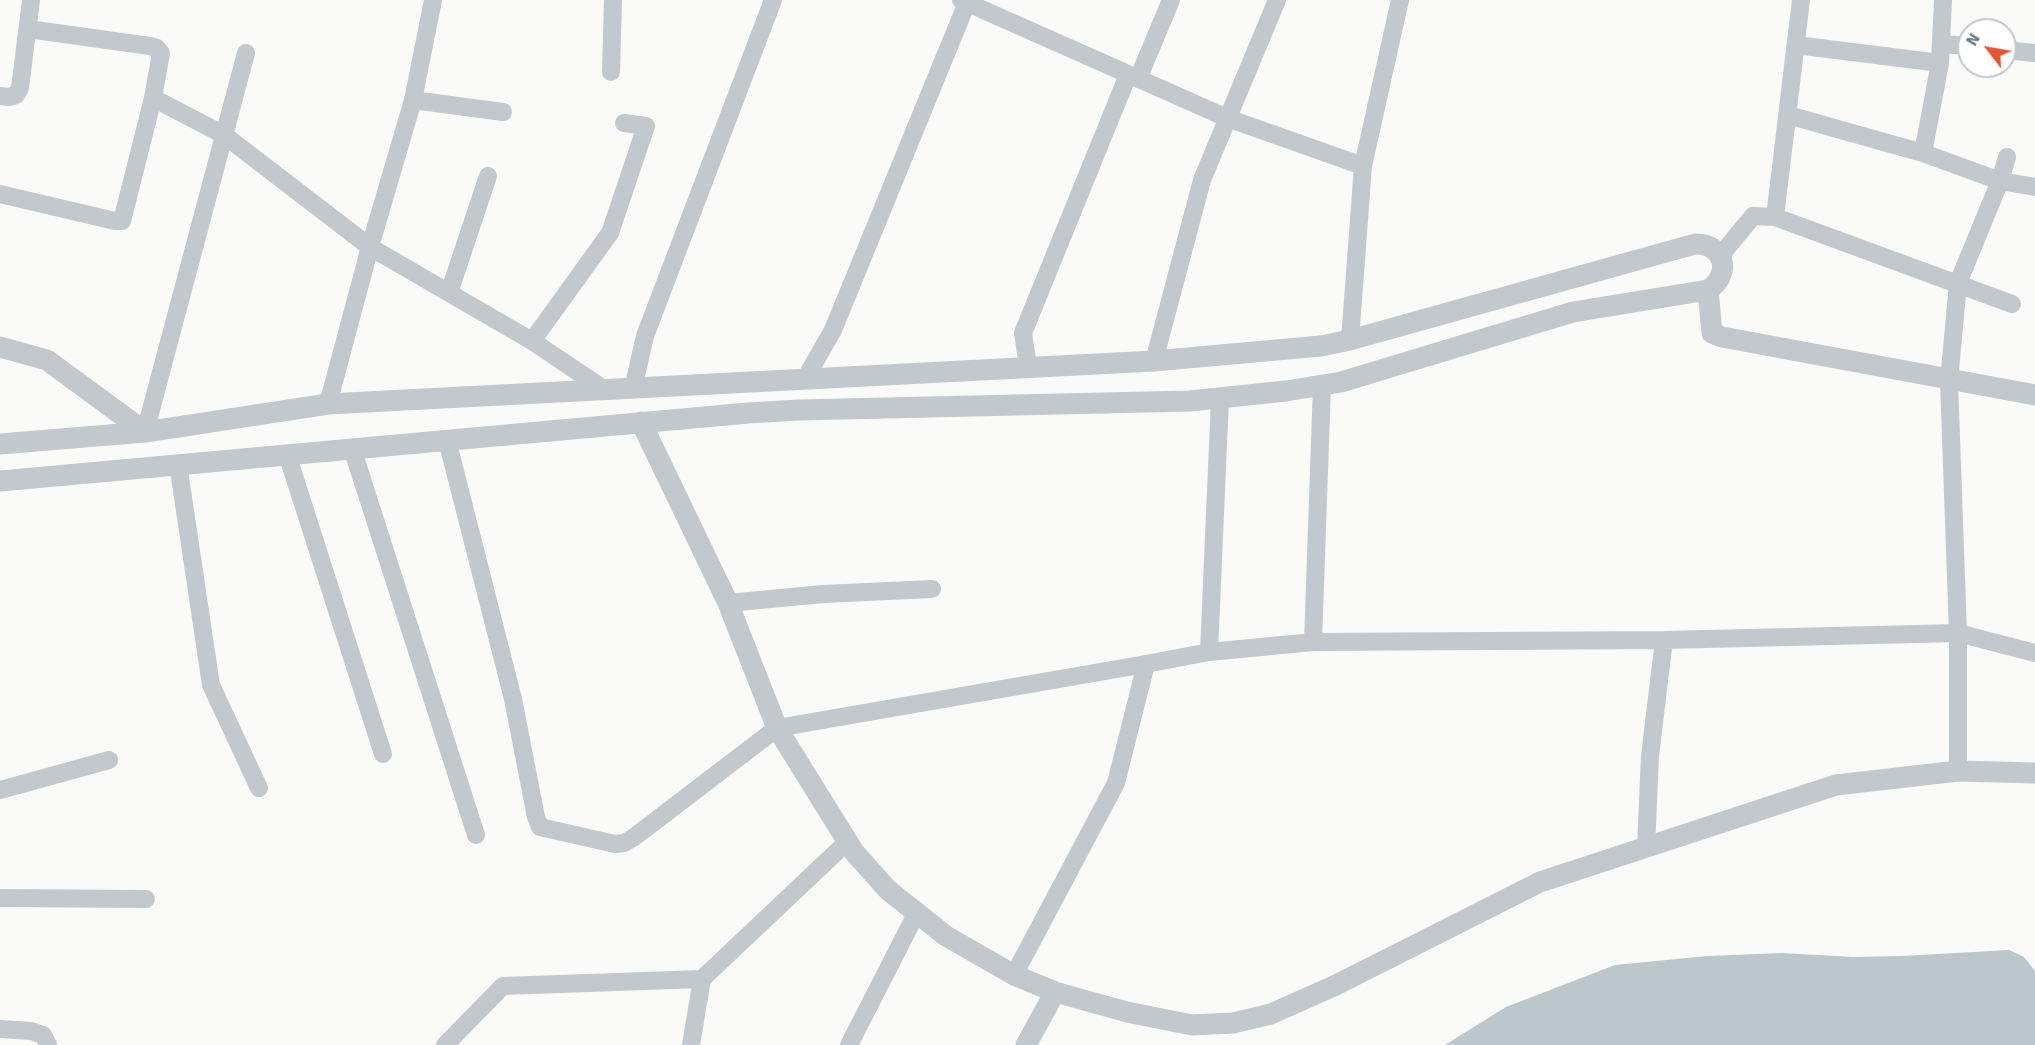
<!DOCTYPE html>
<html>
<head>
<meta charset="utf-8">
<style>
  body { margin:0 }
  #map { position:relative; width:2035px; height:1045px; overflow:hidden; background:#fafaf8; font-family:Signika,sans-serif }
  canvas { display:block }
  .north { position:absolute; left:1957px; top:18px; width:60px; height:60px; box-sizing:border-box; background:#fff; border:2px solid #c1c8cd; border-radius:50%; rotate:301deg; font-size:16px; font-weight:700; line-height:24px; text-align:center; color:#657683 }
  .north::after { content:''; display:block; margin:auto; width:21px; height:27px; background:#e4572e; clip-path:polygon(50% 0,100% 100%,50% 72%,0 100%) }
</style>
</head>
<body>
<div id="map">
<canvas width="2035" height="1045"></canvas>
<div class="north">N</div>
</div>
<script>
const ctx = document.querySelector('canvas').getContext('2d');
ctx.lineJoin = 'round';
function fillPath(path, color) {
  ctx.fillStyle = color;
  ctx.fill(path, 'evenodd');
}
function strokePath(path, color, width, dash) {
  ctx.strokeStyle = color;
  ctx.lineWidth = width;
  ctx.lineCap = dash ? 'butt' : 'round';
  ctx.setLineDash(dash || []);
  ctx.stroke(path);
}
fillPath(new Path2D(`
  M2009 950 2024 957 2035 971V1045H1445L1506 1007 1615 965 1708 956 1782 953 1853 957 1902 956Z`), '#bbc7cb');
strokePath(new Path2D(`
  M961 0 1227 118 1363 166
  M1941 44 1969 46
  M1796 45 1940 63
  M2005 50 2035 53
  M611 72 613 0
  M1138 79 1171 0
  M0 96 9 97 16 95 20 88 31 0
  M153 98 224 135 370 247 532 341 605 390
  M413 100 503 112
  M1788 115 1923 153 2000 181 2035 187
  M1923 153 1940 63 1943 0
  M0 194 115 221H122L153 98 161 53 157 48 150 46 28 29
  M1775 217 2012 304
  M1720 256 1753 216 1775 217 1801 0
  M449 293 488 176
  M1350 340 1363 166 1400 0
  M532 341 610 233 646 126 624 123
  M1154 361 1202 180 1277 0
  M1028 367 1023 333 1128 75
  M805 379 833 330 968 0
  M633 389 645 336 773 0
  M328 404 370 247 413 100 433 0
  M145 432 246 53
  M447 440 513 699 536 817 540 827 615 844 624 843 633 838 777 728 1146 664 1209 652 1313 642 1664 640 1958 633 2035 653
  M352 448 476 835
  M287 454 383 754
  M178 464 211 685 259 788
  M728 603 823 594 932 589
  M1313 642 1322 385
  M1209 652 1220 399
  M1958 771V633L1949 381 1958 283 2000 181 2007 157
  M0 790 109 760
  M1646 848 1650 756 1664 640
  M0 898 146 899
  M1014 975 1116 783 1146 664
  M0 1029 31 1031 43 1035 48 1045
  M445 1045 503 986 702 979
  M691 1045 702 979 847 842
  M849 1045 917 912`), '#c3c8cc', 18);
strokePath(new Path2D(`
  M1708 290 1712 333 1722 337 2035 395
  M0 347 47 360 145 432
  M641 422 728 603 777 728 854 852 888 890 946 936 1014 975 1055 992 1127 1012 1192 1025 1233 1023 1271 1014 1336 985 1540 882 1836 785 1958 771 2035 773
  M0 444 145 432 328 404 1154 361 1321 346 1350 340 1695 244C1724 243 1733 274 1708 290L1573 312 1341 382 1286 391 1190 401 799 410 748 413 0 481
  M1026 1045 1055 992`), '#c3c8cc', 21);
</script>
</body>
</html>
